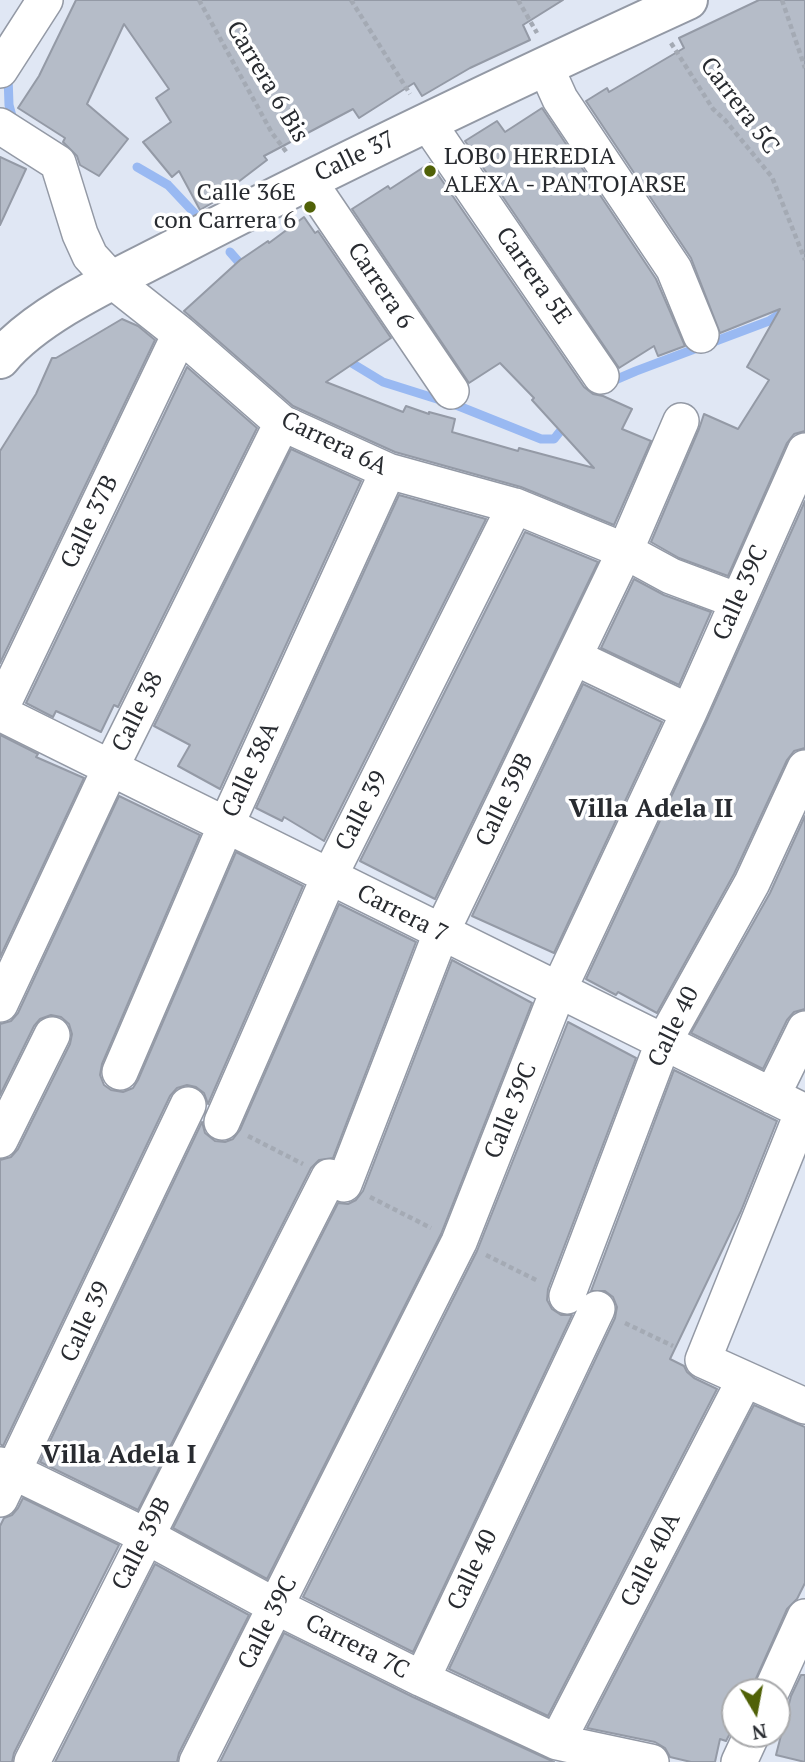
<!DOCTYPE html>
<html>
<head>
<meta charset="utf-8">
<style>
  body { margin:0 }
  #map { position:relative; width:805px; height:1762px; overflow:hidden; background:#e0e7f4; font-family:"PT Serif",serif }
  canvas { display:block }
  .north { position:absolute; left:721px; top:1678px; width:70px; height:70px; box-sizing:border-box; background:#fff; border:2px solid #a9aaac; border-radius:50%; rotate:170deg; font-size:19px; font-weight:700; line-height:28px; text-align:center; color:#282b30 }
  .north::after { content:''; display:block; margin:auto; width:24px; height:32px; background:#506107; clip-path:polygon(50% 0,100% 100%,50% 72%,0 100%) }
</style>
</head>
<body>
<div id="map">
<canvas width="805" height="1762"></canvas>
<div class="north">N</div>
</div>
<script>
const ctx = document.querySelector('canvas').getContext('2d');
ctx.lineJoin = 'round';
function strokePath(path, color, width, dash) {
  ctx.strokeStyle = color;
  ctx.lineWidth = width;
  ctx.lineCap = dash ? 'butt' : 'round';
  ctx.setLineDash(dash || []);
  ctx.stroke(path);
}
function fillPath(path, color) {
  ctx.fillStyle = color;
  ctx.fill(path, 'evenodd');
}
function drawText(font, color, halo, rows, align = 'center') {
  ctx.font = font + ' "PT Serif",serif';
  ctx.lineWidth = 7;
  ctx.setLineDash([]);
  ctx.textBaseline = 'middle';
  ctx.strokeStyle = halo;
  ctx.fillStyle = color;
  for (const [text, x, y, turn = 0] of rows) {
    ctx.save();
    ctx.translate(x, y);
    ctx.rotate((+turn || 0) * Math.PI / 180);
    ctx.textAlign = isNaN(turn) ? turn : align;
    if (halo) ctx.strokeText(text, 0, 0);
    ctx.fillText(text, 0, 0);
    ctx.restore();
  }
}
strokePath(new Path2D(`
  M8 76 9 105 13 120
  M137 167 168 185 199 218
  M230 252 244 268
  M345 359 383 382 456 405 541 439H554L566 424
  M608 383 636 371 769 321 786 310`), '#99b9f2', 9);
const building = new Path2D(`
  M76 0H563L523 25 530 40 470 68 422 96 414 83 359 118 353 109 264 156 267 160 229 189 231 192 200 210 179 171 172 177 143 142 171 122 156 98 169 89 124 24 87 104 128 139 99 176 80 165 77 156 63 142 65 138 18 108 39 76Z
  M759 0H805V431L794 434 787 443 728 576 679 558 651 542 699 429 704 414 738 429 769 380 747 367 780 309 720 333 691 258 586 101 607 88 609 92 684 48 679 38Z
  M542 108 656 279 685 346 658 356 654 346 619 368 465 141 497 121 505 132Z
  M0 157 26 169 0 225Z
  M430 163 584 387 593 394 603 396 632 409 622 429 651 441 614 525 521 487 395 452 293 406 184 311 240 260 268 241 269 243 304 217 315 233 318 231 391 338 326 382 403 412 406 406 429 414V412L455 419 452 432 518 451 519 448 594 468 532 400 534 398 500 363 469 383 352 209 388 186 390 189Z
  M122 319 138 326 155 340 0 663V451L36 394 52 358H56Z
  M187 367 257 428 118 707 114 705 101 732 56 711 53 717 26 703Z
  M291 449 361 481 220 789 178 766 190 745 154 726Z
  M399 495 486 519 324 841 284 817 282 821 256 808Z
  M805 501V748L794 751 787 760 734 874 657 1013 618 992 616 995 586 979 707 720Z
  M525 532 598 562 435 899 360 861Z
  M634 579 664 595 711 612 679 685 601 648Z
  M583 684 662 722 554 953 472 916Z
  M0 735 38 754 36 757 84 778 0 957Z
  M119 796 200 835 102 1064 100 1075 104 1085 111 1090 123 1092 133 1088 138 1080 236 852 303 886 208 1104 204 1093 196 1087 187 1085 177 1088 170 1096 3 1446 0 1444V1160L11 1157 18 1149 70 1044 72 1034 69 1024 61 1017 51 1015 40 1019 34 1026 0 1095V1024L11 1021 18 1013Z
  M805 816V1009L794 1012 787 1020 763 1069 691 1033 770 893Z
  M339 904 416 942 333 1158 319 1160 311 1168 138 1510 40 1462 202 1122 205 1133 215 1141 225 1142 233 1139 240 1130Z
  M452 960 532 1003 441 1234 267 1579 173 1528 338 1203 348 1204 356 1200 363 1191Z
  M568 1022 636 1058 548 1289 547 1300 552 1309 561 1315H572L413 1652 303 1597 477 1251Z
  M674 1070 777 1121 741 1211 670 1359 684 1366 687 1372 694 1378 717 1389 548 1716 449 1669 615 1318 617 1307 613 1297 605 1291H591Z
  M754 1405 805 1427V1583L797 1599 787 1609 750 1692H735V1724L726 1741 720 1739 715 1762H691L670 1757 665 1748 655 1742 587 1728Z
  M23 1498 119 1545 14 1753 12 1762H0V1526L4 1518 12 1515 18 1508Z
  M155 1564 249 1615 179 1753 177 1762H55Z
  M284 1633 413 1697 554 1762H220Z
  M801 1675H805V1762L776 1755 791 1696Z`);
fillPath(building, '#b5bcc8');
strokePath(building, '#949aa6', 2);
const minor = new Path2D(`
  M546 68 560 99 674 269 701 335
  M0 70 45 0
  M427 122 601 376
  M0 126 58 163 80 234 90 256 113 281 180 334 282 423 388 471 515 506 625 551 671 576 738 601
  M308 180 451 391
  M574 657 689 712
  M0 710 180 334
  M0 713 805 1112
  M0 1004 110 769 282 423
  M120 1072 226 825 388 471
  M772 1096 805 1029
  M803 1111 703 1360 805 1406
  M222 1122 329 877 515 506
  M0 1140 52 1035
  M344 1184 441 933 625 551 681 421
  M567 1296 663 1043 752 883 805 768
  M0 1465 146 1536 277 1607 422 1679 557 1742 651 1762
  M0 1499 188 1105
  M422 1679 597 1309
  M771 1692 805 1617
  M557 1742 745 1379
  M32 1762 329 1177
  M197 1762 459 1242 558 991 689 712 805 451
  M739 1762 752 1734`);
const major = new Path2D(`
  M0 359C39 311 127 274 183 244 349 158 518 78 688 0`);
strokePath(minor, '#9399a5', 38);
strokePath(major, '#9399a5', 42);
strokePath(new Path2D(`
  M199 0 272 133 288 154
  M351 0 410 94
  M518 0 537 33
  M782 0 805 68
  M671 43 713 109 725 120 772 177 805 260
  M248 1136 303 1164
  M370 1197 431 1228
  M486 1255 538 1281
  M625 1323 673 1346`), '#a4aab4', 4.5, [5, 3.5]);
strokePath(minor, '#fff', 35);
strokePath(major, '#fff', 38);
for (const [x, y, r, color] of [
  [430,171,7,"#506107"],
  [310,207,7,"#506107"]
]) {
  const dot = new Path2D();
  dot.arc(x, y, r, 0, 2 * Math.PI);
  ctx.fillStyle = color;
  ctx.fill(dot);
  strokePath(dot, '#fff', 2.5);
}
drawText('24px', '#282b30', '#fff', [
  ["Carrera 6 Bis",267,82,59],
  ["Carrera 5C",739,106,53],
  ["Calle 37",355,157,-26],
  ["Carrera 5E",533,276,55],
  ["Carrera 6",380,286,56],
  ["Carrera 6A",334,444,26],
  ["Calle 37B",90,522,-64],
  ["Calle 39C",741,593,-66],
  ["Calle 38",138,712,-64],
  ["Calle 38A",251,770,-65],
  ["Calle 39B",505,800,-64],
  ["Calle 39",362,811,-63],
  ["Carrera 7",402,914,27],
  ["Calle 40",674,1027,-64],
  ["Calle 39C",511,1111,-68],
  ["Calle 39",86,1322,-65],
  ["Calle 39B",142,1544,-63],
  ["Calle 40A",651,1560,-63],
  ["Calle 40",473,1570,-65],
  ["Calle 39C",268,1623,-63],
  ["Carrera 7C",357,1647,27]
]);
drawText('24px', '#282b30', '#fff', [
  ["LOBO HEREDIA",444,157],
  ["ALEXA - PANTOJARSE",444,185],
  ["Calle 36E",296,193,"right"],
  ["con Carrera 6",296,221,"right"]
], 'left');
drawText('bold 26px', '#282b30', '#fff', [
  ["Villa Adela II",651,810],
  ["Villa Adela I",119,1456]
]);
</script>
</body>
</html>
